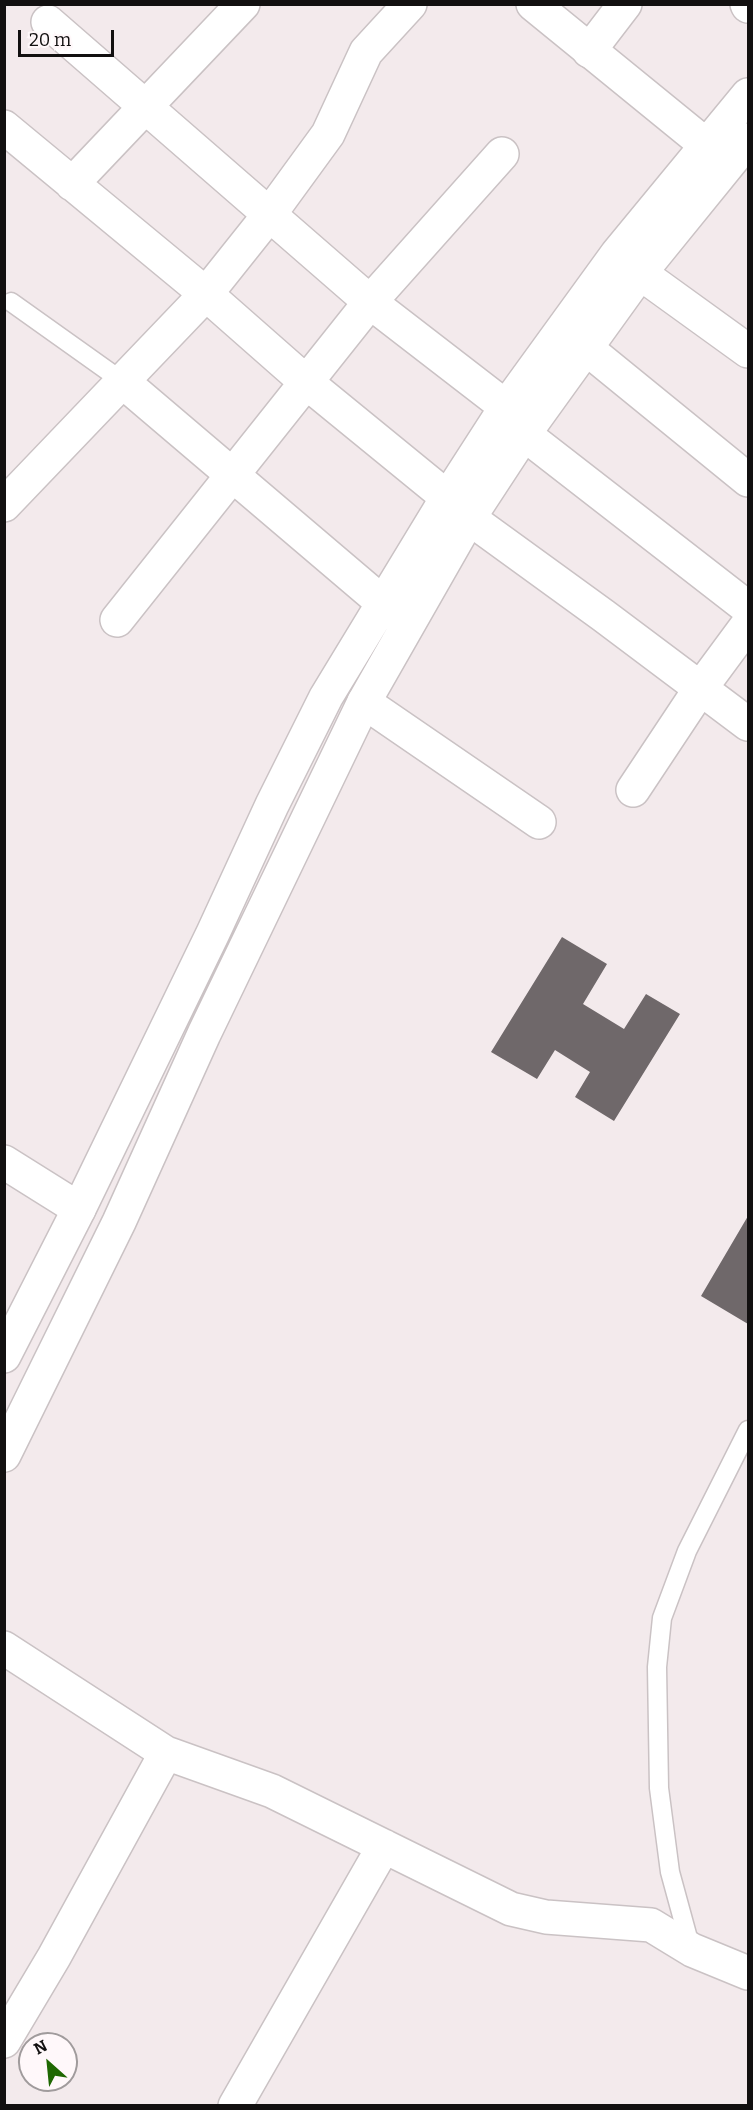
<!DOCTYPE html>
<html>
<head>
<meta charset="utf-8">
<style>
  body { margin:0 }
  #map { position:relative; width:753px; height:2110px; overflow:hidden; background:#f3eaec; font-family:Bitter,serif }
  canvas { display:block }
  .frame { position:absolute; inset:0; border:6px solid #121010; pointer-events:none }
  .north { position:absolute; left:18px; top:2032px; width:60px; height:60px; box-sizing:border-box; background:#fff8fa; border:2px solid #a09b9c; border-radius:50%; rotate:333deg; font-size:16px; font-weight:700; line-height:24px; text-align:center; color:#121010 }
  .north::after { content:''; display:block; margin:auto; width:21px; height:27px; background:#1f6802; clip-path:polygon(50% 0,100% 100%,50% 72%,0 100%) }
  .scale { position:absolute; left:18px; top:30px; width:96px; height:27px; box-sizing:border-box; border:3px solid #121010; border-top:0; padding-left:8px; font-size:18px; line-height:21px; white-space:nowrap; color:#121010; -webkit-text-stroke:4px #fff8fa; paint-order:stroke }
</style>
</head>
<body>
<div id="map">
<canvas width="753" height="2110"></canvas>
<div class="frame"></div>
<div class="north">N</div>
<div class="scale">20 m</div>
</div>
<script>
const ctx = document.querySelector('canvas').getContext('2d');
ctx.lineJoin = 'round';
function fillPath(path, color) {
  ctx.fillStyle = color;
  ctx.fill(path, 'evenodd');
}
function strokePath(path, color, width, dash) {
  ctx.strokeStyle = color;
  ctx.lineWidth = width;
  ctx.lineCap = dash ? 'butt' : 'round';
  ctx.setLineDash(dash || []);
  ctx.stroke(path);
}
fillPath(new Path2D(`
  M562 937 607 964 583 1004 624 1029 646 994 680 1014 614 1121 575 1097 590 1072 555 1050 537 1079 491 1052Z
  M748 1216V1324L701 1296Z`), '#6f686a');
const service = new Path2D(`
  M11 302 122 381
  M691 1949 670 1872 659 1788 657 1667 662 1618 687 1551 748 1430`);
const minor = new Path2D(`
  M747 4 748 6
  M48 22 370 302 506 407
  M589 51 625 4
  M4 127 206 294 306 382 448 498
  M72 184 243 4
  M640 273 748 351
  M586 348 748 480
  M122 381 383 603
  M524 434 748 608
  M4 505 206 294 269 215 328 134 366 52 410 4
  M469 518 604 616 748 724
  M117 620 370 302 502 154
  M364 702 539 822
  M633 790 700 689 748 624
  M4 1162 79 1209
  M4 1648 166 1753 272 1791 511 1909 546 1917 651 1925 692 1950 748 1973
  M4 2041 54 1957 166 1753
  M235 2106 384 1846`);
const tertiary = new Path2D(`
  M533 4 706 145 725 157
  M4 1356 79 1209 213 933 272 805 326 697 439 511 506 407 617 254 748 95
  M4 1455 119 1222 204 1034 364 702 469 518 524 434 640 273 748 140`);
strokePath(service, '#cac2c4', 21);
strokePath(minor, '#cac2c4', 36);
strokePath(tertiary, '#cac2c4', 36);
strokePath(service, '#fff', 18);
strokePath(minor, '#fff', 33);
strokePath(tertiary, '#fff', 33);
</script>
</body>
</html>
